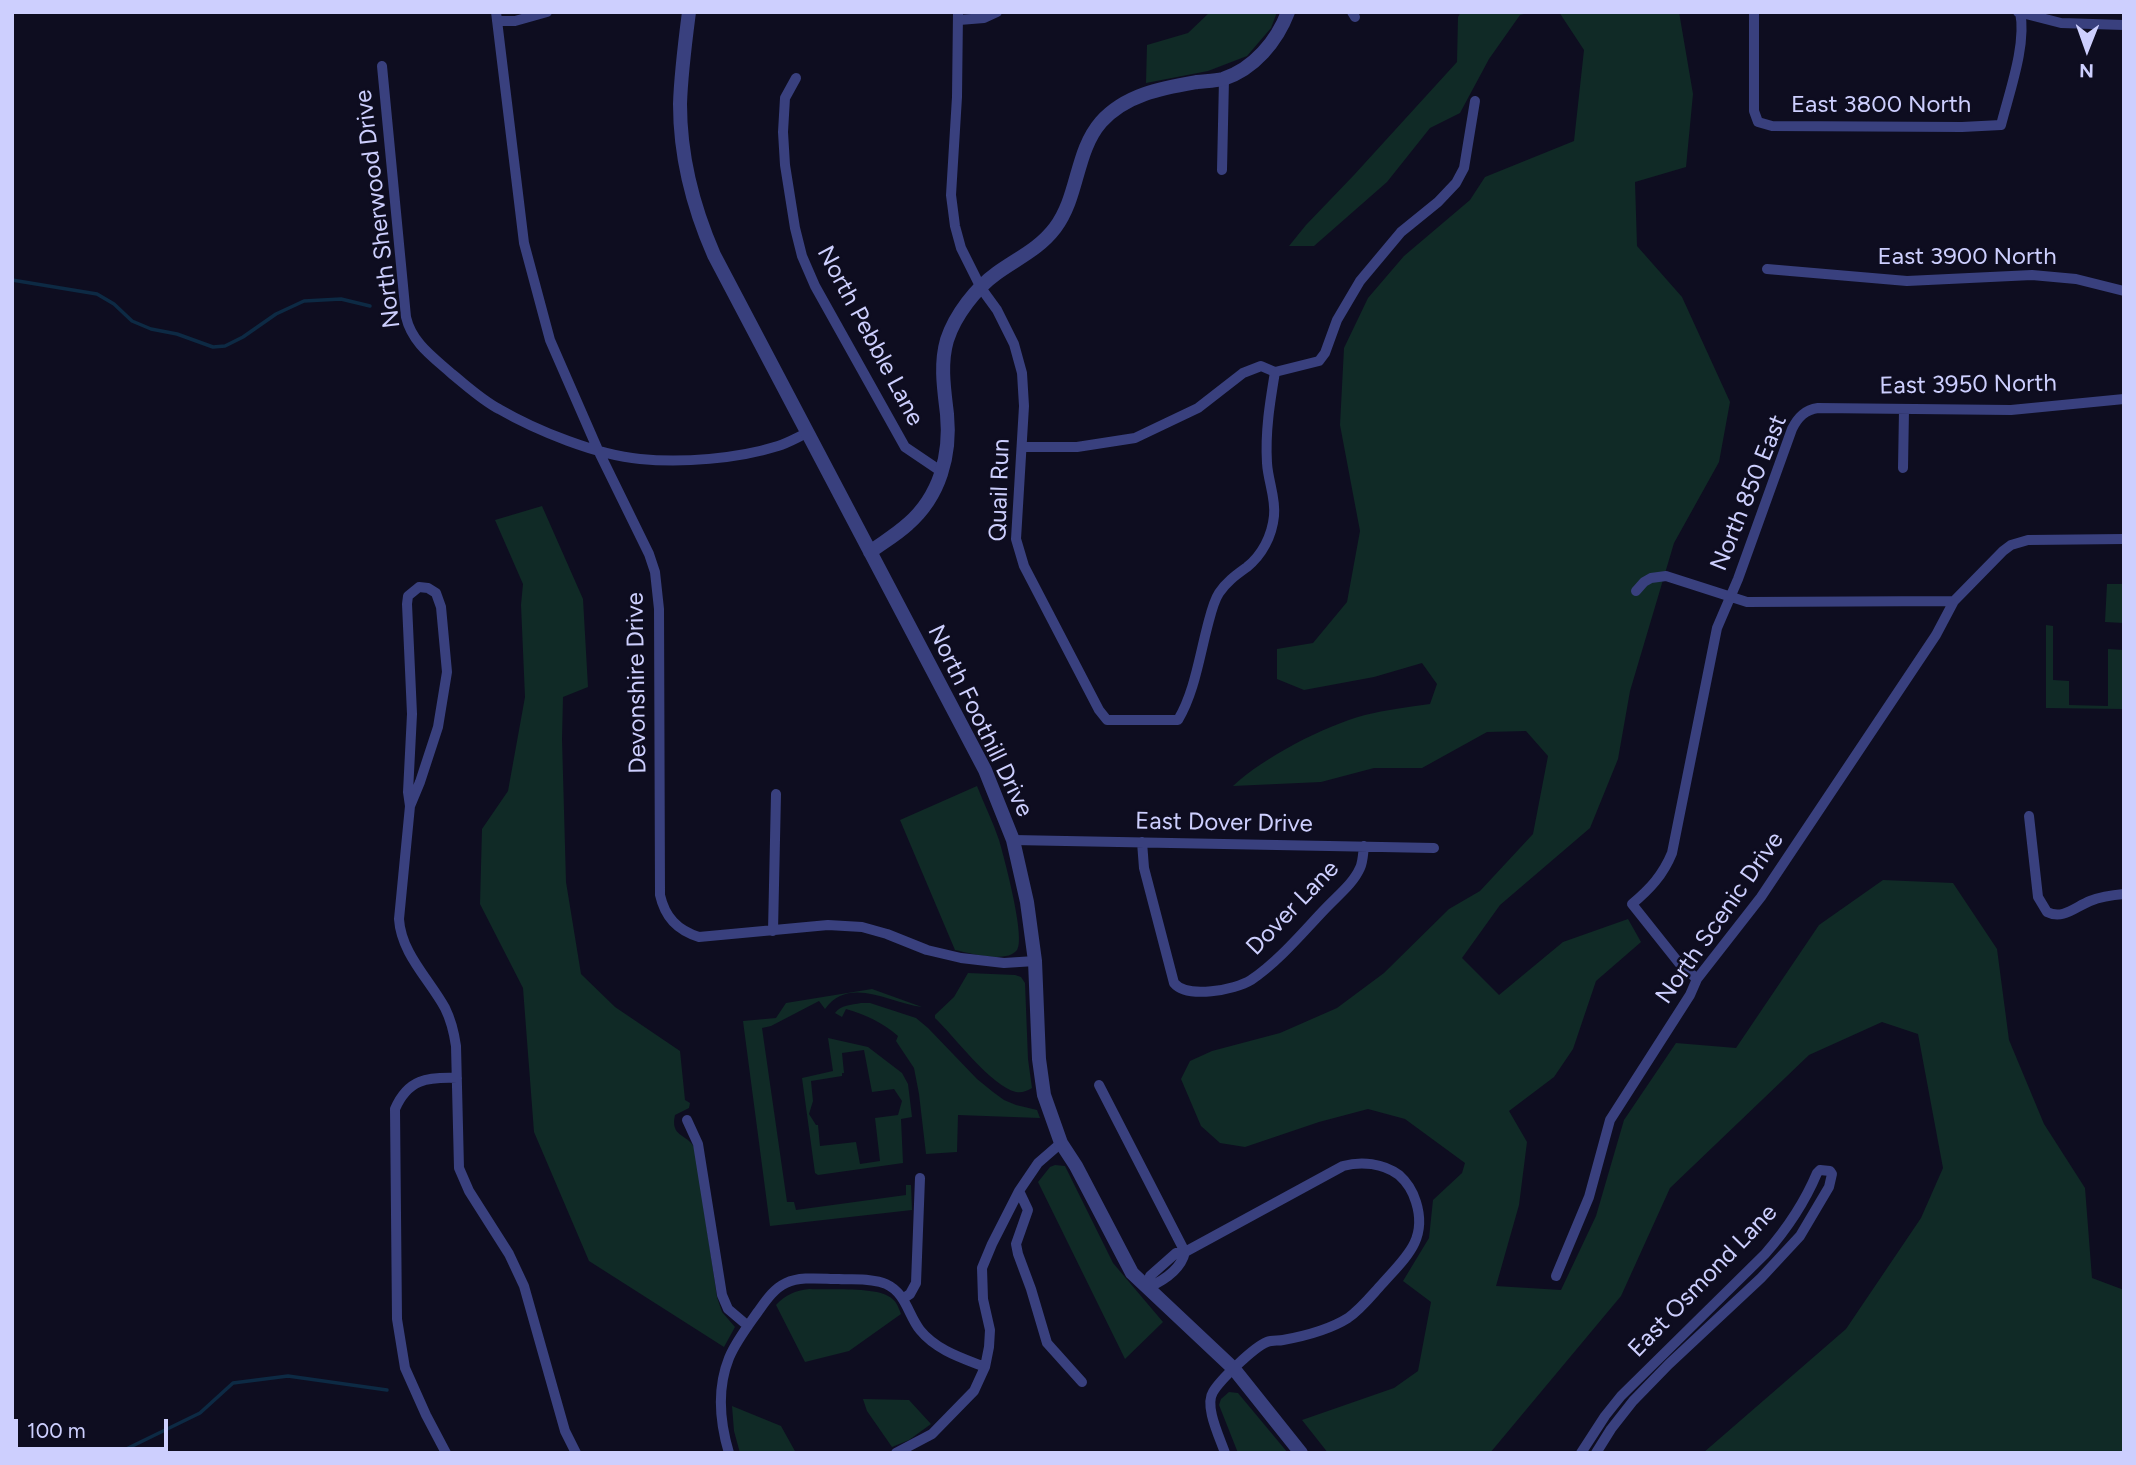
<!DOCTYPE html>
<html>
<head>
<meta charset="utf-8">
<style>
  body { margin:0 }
  #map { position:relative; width:2136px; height:1465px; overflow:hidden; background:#0e0d20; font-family:Figtree,sans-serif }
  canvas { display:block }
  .frame { position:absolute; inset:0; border:14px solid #cdcffe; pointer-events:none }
  .north { position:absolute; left:2052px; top:14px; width:70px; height:70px; -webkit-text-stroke:5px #0e0d20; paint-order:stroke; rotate:181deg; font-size:19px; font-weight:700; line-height:28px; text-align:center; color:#cdcffe }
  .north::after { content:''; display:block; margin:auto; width:24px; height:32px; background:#cdcffe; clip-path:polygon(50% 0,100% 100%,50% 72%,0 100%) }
  .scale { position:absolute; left:14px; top:1419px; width:154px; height:32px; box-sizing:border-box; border:4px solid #cdcffe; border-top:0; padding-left:9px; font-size:21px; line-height:24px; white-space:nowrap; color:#cdcffe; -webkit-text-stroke:5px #0e0d20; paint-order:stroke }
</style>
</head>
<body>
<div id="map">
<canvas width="2136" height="1465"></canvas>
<div class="frame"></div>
<div class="north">N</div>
<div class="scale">100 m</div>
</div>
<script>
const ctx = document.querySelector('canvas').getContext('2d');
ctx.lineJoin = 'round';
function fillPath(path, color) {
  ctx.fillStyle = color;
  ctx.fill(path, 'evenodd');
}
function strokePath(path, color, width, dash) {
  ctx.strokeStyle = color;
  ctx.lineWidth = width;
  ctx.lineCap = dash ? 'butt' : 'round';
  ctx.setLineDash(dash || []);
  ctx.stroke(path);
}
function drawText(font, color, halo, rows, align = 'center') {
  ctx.font = font + ' Figtree,sans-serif';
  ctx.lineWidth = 5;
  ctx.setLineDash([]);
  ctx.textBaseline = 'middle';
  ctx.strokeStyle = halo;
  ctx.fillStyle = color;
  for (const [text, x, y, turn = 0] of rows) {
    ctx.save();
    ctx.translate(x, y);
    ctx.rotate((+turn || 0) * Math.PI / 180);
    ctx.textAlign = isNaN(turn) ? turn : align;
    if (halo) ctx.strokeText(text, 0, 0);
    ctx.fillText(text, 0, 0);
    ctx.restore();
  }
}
fillPath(new Path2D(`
  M1210 12H1277L1271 28 1247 56 1208 71 1146 83 1147 45 1188 33Z
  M1461 12H1532L1520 15 1489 59 1460 113 1430 128 1387 182 1314 246H1289L1306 225 1354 175 1457 62 1458 17Z
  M1559 12H1679L1693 94 1686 167 1635 182 1637 246 1682 297 1730 402 1719 462 1674 543 1630 691 1618 759 1590 828 1500 905 1462 958 1499 995 1563 942 1628 919 1641 942 1596 981 1573 1049 1554 1077 1509 1111 1527 1142 1519 1205 1496 1286 1561 1290 1596 1216 1624 1120 1676 1043 1736 1048 1819 925 1883 880 1953 883 1997 949 2009 1040 2044 1124 2085 1188 2092 1278 2124 1290V1453H1703L1846 1329 1921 1218 1943 1168 1918 1034 1882 1022 1809 1055 1670 1188 1621 1296 1490 1453H1328L1302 1420 1394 1388 1418 1371 1431 1302 1403 1281 1429 1238 1433 1200 1462 1173 1465 1163 1405 1119 1368 1109 1319 1122 1245 1147 1220 1143 1201 1126 1181 1079 1190 1061 1212 1051 1280 1033 1337 1008 1384 973 1449 909 1480 891 1533 834 1548 756 1526 731 1487 732 1422 768H1374L1321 782 1233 786C1264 757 1324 726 1365 715 1386 710 1408 707 1430 704L1437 684 1422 663 1374 677 1304 690 1277 679V649L1313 643 1347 602 1360 531 1340 425 1344 348 1368 298 1404 256 1470 200 1485 177 1574 141 1584 50Z
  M542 506 583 599 588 687 563 697 562 739 566 882 581 974 615 1007 680 1051 685 1100 690 1103 689 1108 675 1115C670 1137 686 1133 695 1148L717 1297 722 1312 735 1327 724 1347 589 1261 534 1132 523 988 480 904 482 829 508 791 525 697 521 605 523 584 495 520Z
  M2107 584H2124V623L2105 622Z
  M2046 625 2053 626V680L2069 681V705L2108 706V649L2124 650V709L2046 708Z
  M977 786C984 804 993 822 999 840 1004 857 1026 938 1017 950 1006 964 970 953 955 950L900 820Z
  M968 973 1015 975 1021 977 1025 983 1028 1059 1032 1088C1027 1091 1022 1093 1016 1092 992 1087 954 1036 935 1018V1015L954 997Z
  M872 989 922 1007C891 1004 850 975 825 1009L819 1001 771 1026 762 1028 787 1202H794L796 1210 906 1195V1185H911L912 1210 770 1226 743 1021 776 1018 786 1003Z
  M861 1003H870L916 1018 928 1028 977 1079 993 1092 1004 1100 1016 1105 1037 1110 1040 1118 958 1115 957 1152 926 1154 919 1094 914 1068 896 1041 898 1036C882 1022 866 1015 846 1009L842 1017 835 1013C841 1005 851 1005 861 1003Z
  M828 1038 868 1047 902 1073 908 1084 912 1117 901 1119 903 1163 818 1175 815 1173 802 1078 833 1071ZM864 1050 872 1092 894 1089 902 1101 898 1115 875 1118 880 1161 860 1164 856 1142 820 1146 818 1125H816L809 1114 813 1101 811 1081 842 1076V1073H844L842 1053Z
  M1055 1165 1065 1166 1113 1263 1163 1322 1125 1359 1038 1182 1050 1167Z
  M809 1289C828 1290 873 1287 888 1296 896 1300 898 1306 901 1314L849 1351 805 1362 776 1305C786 1294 795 1291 809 1289Z
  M1229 1392 1238 1393 1288 1453H1238L1219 1405 1221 1399Z
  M863 1399 909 1400 931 1424 909 1440 892 1447 867 1411Z
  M732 1406 781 1426 796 1453H740L734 1431Z`), '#102a26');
strokePath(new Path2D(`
  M12 280 97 294 114 304 132 321 151 329 177 334 213 347 225 346 243 337 276 314 304 301 341 299 370 306
  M118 1453 200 1413 233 1383 288 1376 387 1390`), '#0d2a44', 3.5);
strokePath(new Path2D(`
  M496 12 524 243 550 340 598 450 649 554 655 572 659 609 660 895C665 917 677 930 699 937L828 925 862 927 887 934 927 950 961 958 1004 963 1035 961
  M958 12 957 97 951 195 955 226 961 248 981 288 997 310 1014 344 1022 373 1024 406 1016 539 1024 566 1099 710 1107 720H1178C1194 693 1199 659 1207 628 1210 617 1213 602 1219 593 1226 582 1236 575 1247 567 1262 555 1272 536 1274 516 1276 498 1268 481 1267 463 1265 432 1270 402 1275 372
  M1352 12 1355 17
  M1754 12V111L1758 122 1772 126 1962 127 2001 125C2009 93 2027 44 2020 12
  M2018 12 2061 23 2124 25
  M959 20 984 18 997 12
  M497 21H515L547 12
  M382 66 406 317C412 343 433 357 452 374 467 386 482 400 499 409 537 431 597 455 640 459 682 463 737 459 778 446 788 443 798 437 807 433
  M796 78 785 98 783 132 785 165 795 228 802 256 815 286 905 447 942 472
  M1222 170 1224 79
  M1767 269 1907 281 2032 275 2076 279 2124 291
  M1275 372 1319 361 1325 353 1337 320 1360 281 1401 232 1438 202 1456 183 1464 168 1475 101
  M1022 447H1077L1135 438 1198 408 1243 373 1261 366 1275 372
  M1903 468 1904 410
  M1636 591 1644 582 1651 578 1666 576 1747 602 1954 601
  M410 806 408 792 412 714 407 604 408 596 419 587 428 588 436 593 441 607 447 672 438 727 420 782 410 806 399 919C401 953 429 979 445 1008 451 1020 454 1032 456 1046L459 1168 469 1191 509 1254 524 1286 565 1431 576 1453
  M2029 816 2038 897 2047 912C2063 920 2075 907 2090 901 2100 897 2112 895 2124 894
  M1013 840 1434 848
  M1142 842 1144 868 1174 983C1187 999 1235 990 1251 980 1279 961 1302 933 1325 909 1337 896 1353 884 1360 868 1363 862 1363 853 1364 846
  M773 931 776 794
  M1697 979 1679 963 1632 904C1650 889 1663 875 1672 853L1717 628 1738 579 1792 429C1798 417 1805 410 1818 408L2011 410 2124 399
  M1099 1085 1185 1252
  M687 1120 698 1144 722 1295 728 1309 748 1326
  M1019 1191 1028 1210 1016 1244 1018 1254 1031 1289 1047 1343 1082 1382
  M1556 1276 1589 1197 1610 1120 1690 995 1697 979 1761 897 1936 635 1954 601 2003 551 2011 545 2028 540 2124 539
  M1147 1288 1150 1276 1176 1253 1185 1252 1343 1166C1361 1161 1383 1163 1399 1175 1407 1182 1413 1192 1416 1202 1428 1240 1405 1258 1382 1284 1371 1296 1361 1309 1348 1318 1329 1330 1305 1336 1283 1340 1278 1341 1272 1340 1267 1342 1254 1347 1220 1380 1213 1392 1204 1406 1220 1438 1225 1453
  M1147 1288C1163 1281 1181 1269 1185 1252
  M904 1298 910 1294 916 1283 920 1178
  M446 1453 426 1415 405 1368 397 1319 395 1109C408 1079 427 1077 457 1078
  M729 1453C720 1423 717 1388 729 1358 735 1343 747 1327 757 1313 765 1302 773 1289 786 1283 801 1276 822 1279 839 1279 854 1280 872 1278 886 1284 906 1293 908 1315 920 1330 936 1350 962 1358 985 1367
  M896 1453 932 1434 974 1391 985 1367 989 1347 990 1330 983 1299 982 1268 992 1244 1019 1191 1038 1163 1061 1143
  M1581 1453 1605 1416 1621 1396 1765 1254C1787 1229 1804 1204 1817 1173L1820 1170 1830 1171 1832 1174 1829 1187 1800 1236 1761 1278 1669 1364 1633 1401 1611 1429 1596 1453`), '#39407e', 10);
strokePath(new Path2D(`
  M689 12C685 43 681 73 680 104 680 157 693 207 714 255L985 770 1013 840 1027 902 1035 961 1039 1059 1044 1095 1061 1143 1076 1166 1132 1273 1234 1369 1301 1453
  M870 552C882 543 896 535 908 524 940 496 951 455 947 414 944 389 940 364 947 340 955 315 976 288 997 273 1018 258 1039 249 1055 228 1079 196 1075 152 1101 122 1126 94 1163 88 1197 82 1206 81 1215 81 1223 79 1254 69 1277 41 1288 12`), '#39407e', 14);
drawText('24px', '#cdcffe', '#0e0d20', [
  ["East 3800 North",1881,105],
  ["North Sherwood Drive",378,209,-97],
  ["East 3900 North",1967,257],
  ["North Pebble Lane",870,336,62],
  ["East 3950 North",1968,385,-1],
  ["Quail Run",1000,490,-88],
  ["North 850 East",1749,493,-68],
  ["Devonshire Drive",637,683,-91],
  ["North Foothill Drive",980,721,64],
  ["East Dover Drive",1224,823,1],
  ["Dover Lane",1293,908,-46],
  ["North Scenic Drive",1720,918,-55],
  ["East Osmond Lane",1703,1281,-46]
]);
</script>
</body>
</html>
